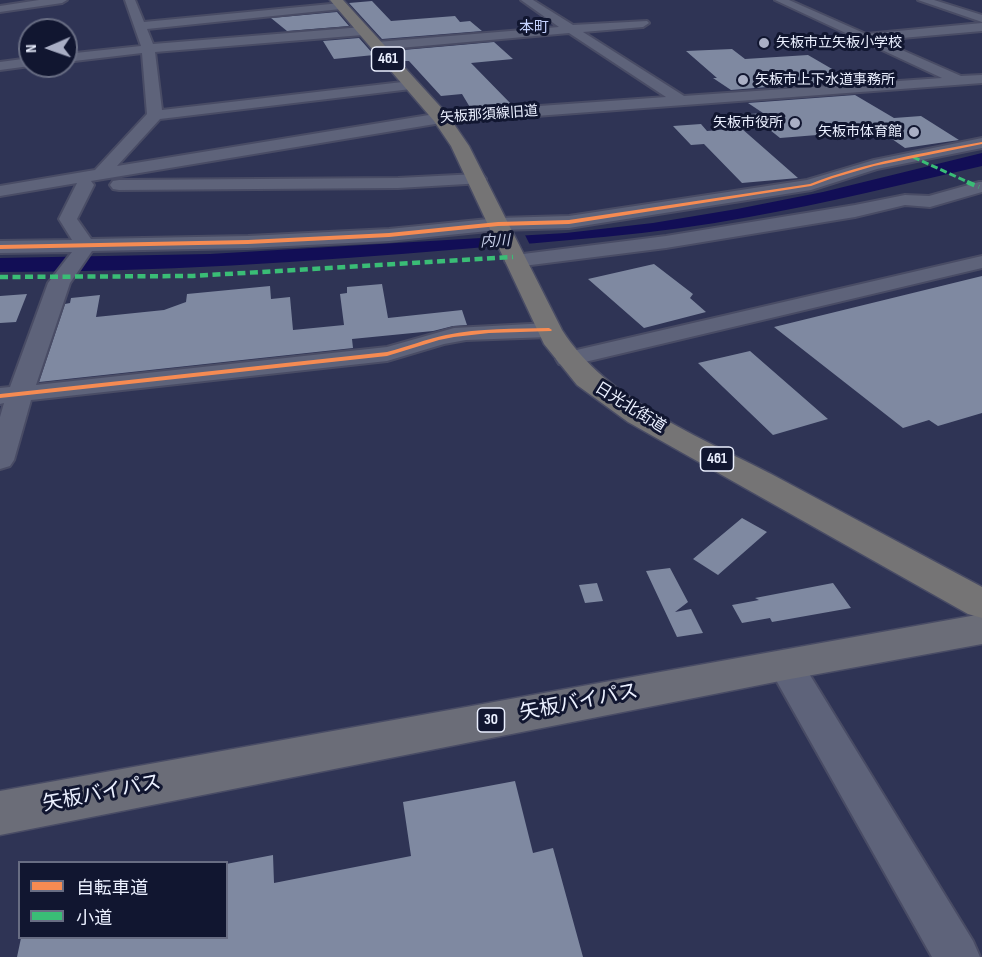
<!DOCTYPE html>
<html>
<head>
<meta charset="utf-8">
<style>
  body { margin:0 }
  #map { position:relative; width:982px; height:957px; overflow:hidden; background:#2f3455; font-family:"Sofia Sans Condensed","Noto Sans JP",sans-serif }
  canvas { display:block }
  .legend { position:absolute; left:18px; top:861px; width:210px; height:78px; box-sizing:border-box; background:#111630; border:2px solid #686d83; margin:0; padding:8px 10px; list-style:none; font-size:18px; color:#ebf0ff }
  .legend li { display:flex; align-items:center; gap:12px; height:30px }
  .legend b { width:30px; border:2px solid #686d83 }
  .north { position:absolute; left:18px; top:18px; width:60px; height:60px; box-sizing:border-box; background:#111630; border:2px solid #686d83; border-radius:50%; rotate:268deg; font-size:16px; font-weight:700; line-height:24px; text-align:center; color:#ebf0ff }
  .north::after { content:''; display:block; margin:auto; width:21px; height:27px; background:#a9aec4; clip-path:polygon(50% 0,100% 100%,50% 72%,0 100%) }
</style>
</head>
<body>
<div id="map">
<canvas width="982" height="957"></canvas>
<ul class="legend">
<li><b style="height:8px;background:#f68b52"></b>自転車道</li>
<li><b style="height:8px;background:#3abd76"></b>小道</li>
</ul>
<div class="north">N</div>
</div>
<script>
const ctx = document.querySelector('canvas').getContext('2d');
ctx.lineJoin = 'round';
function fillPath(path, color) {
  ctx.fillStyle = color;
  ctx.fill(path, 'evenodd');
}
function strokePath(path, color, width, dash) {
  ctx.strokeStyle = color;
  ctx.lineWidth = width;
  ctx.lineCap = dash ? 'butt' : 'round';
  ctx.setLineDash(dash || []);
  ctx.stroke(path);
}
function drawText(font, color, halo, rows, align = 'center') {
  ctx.font = font + ' "Sofia Sans Condensed","Noto Sans JP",sans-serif';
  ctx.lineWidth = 6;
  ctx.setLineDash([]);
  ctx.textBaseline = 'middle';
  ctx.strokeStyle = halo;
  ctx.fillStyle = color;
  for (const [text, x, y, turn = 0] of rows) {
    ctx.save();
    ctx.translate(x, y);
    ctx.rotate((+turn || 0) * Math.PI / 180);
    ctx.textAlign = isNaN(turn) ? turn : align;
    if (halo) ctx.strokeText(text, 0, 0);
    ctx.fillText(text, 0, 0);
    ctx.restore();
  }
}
fillPath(new Path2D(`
  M982 153V166C905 184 827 203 749 217 654 235 558 241 462 249 309 262 154 272 0 272V258L210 254 566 233 653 223 737 209 823 192Z`), '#120e56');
fillPath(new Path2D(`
  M524 233 531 247 488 250 482 235Z`), '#2f3455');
fillPath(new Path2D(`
  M372 1 391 21 455 16 460 22 470 21 482 31 382 39 349 3Z
  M337 12 349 26 287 31 271 18Z
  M359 38 374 55 334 59 323 41Z
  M494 42 513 59 471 63 513 106 471 109 462 94 441 96 409 61H402L392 51Z
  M732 49 745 59 808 55 851 80 731 90 713 78H717L686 51Z
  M855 95 894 118 921 116 959 140 905 148 879 130 780 138 750 114 763 113 748 103Z
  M701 124 707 131 741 128 798 178 742 183 704 144 691 145 673 126Z
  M654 264 693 294 690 298 706 312 644 328 588 279Z
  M982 276V413L938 426 929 420 903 428 774 327Z
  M382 284 388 318 462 310 467 325 453 326 433 331 352 339 353 348 39 382 65 304 70 303 71 298 100 295 96 317 164 310 186 302 187 294 270 286 271 299 290 297 293 330 344 325 340 294 347 293V287Z
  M27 294 16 322 0 323V296Z
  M750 351 828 419 773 435 698 363Z
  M742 518 767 532 718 575 693 559Z
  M670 568 688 602 675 612 691 609 703 633 677 637 646 571Z
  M597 583 603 601 585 603 579 585Z
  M833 583 851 608 772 622 770 618 742 623 732 605 759 600 755 598Z
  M515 781 533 853 553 848 583 957H17L21 938H226V864L273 855 274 883 411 856 403 802Z`), '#7f89a1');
const minor = new Path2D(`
  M39 0H67L62 3 0 12V6Z
  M125 0H135L144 22 341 3 347 6 341 9 147 29 153 44 363 27 369 31 363 35 155 52 162 110 411 81 418 85 411 89 160 119 117 166 441 113 666 97 569 33 377 50 371 46 377 42 559 27 521 0H533L573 25 647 21 649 23 643 27 583 32 684 96 942 78 775 0H789L866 34 982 23V31L879 40 961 76 982 75V83L441 123 91 181 94 185 77 219 91 239 248 236 389 229 498 218 569 216 807 180 874 160 982 138V148L877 169 811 190 569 228 498 230 389 241 248 248 92 251 70 283 36 385 387 347 454 328 549 323 557 325 561 330 557 335 549 337 466 340 444 344 387 361 31 400 14 460 10 466 0 469V417L4 403 0 404V388L10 387 48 283 72 252 0 253V241L72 240 59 219 77 183 0 196V186L95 170 147 114 142 53 66 62V54L141 46Z
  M918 0H934L982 15V22Z
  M30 58V66L0 70V62Z
  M477 174 483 175 486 179 483 183 398 188 119 190 113 189 110 185 113 181 119 180 398 178Z
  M979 182H982V192L930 207 905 205 855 217 666 248 515 267 508 265 505 261 508 257 515 255 666 236 855 205 905 195 929 196Z
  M982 256V268L568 366 559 364 556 359 559 354 568 352Z
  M785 650 797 654 973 941 980 957H932L767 664 773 654Z`);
const major = new Path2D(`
  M982 614V644L785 680 0 835V791Z`);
const highway = new Path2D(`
  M330 0H343L447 114 469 146 562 330C606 400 702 438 773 475 843 512 912 550 982 587V618L968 614 628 422 577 385 544 344 451 146 434 121Z`);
strokePath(minor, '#494c65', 4);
strokePath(major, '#494c65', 3);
strokePath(highway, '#494c65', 3);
fillPath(minor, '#5e637a');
fillPath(major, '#6b6d78');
fillPath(highway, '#757475');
strokePath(new Path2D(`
  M913 157 970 183`), '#3abd76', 3, [7, 3]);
strokePath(new Path2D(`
  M967 182 979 187
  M0 277 193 276 513 257`), '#3abd76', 4.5, [8, 4.5]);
fillPath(new Path2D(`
  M982 142V144L874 166 833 178 811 186 569 224 498 226 389 237 248 244 0 249V245L248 240 389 233 498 222 569 220 810 184C866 162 924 153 982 142Z
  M549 328 552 330 551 331 489 333 454 337 439 340 387 356 0 398V394L387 352C407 347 426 339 446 335 480 328 515 329 549 328Z`), '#f68b52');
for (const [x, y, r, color] of [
  [764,43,6,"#a9aec4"],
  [743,80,6,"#a9aec4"],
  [795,123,6,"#a9aec4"],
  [914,132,6,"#a9aec4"]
]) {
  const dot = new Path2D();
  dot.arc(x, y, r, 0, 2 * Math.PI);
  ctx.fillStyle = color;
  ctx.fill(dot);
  strokePath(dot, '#111630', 2);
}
drawText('14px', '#ebf0ff', '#111630', [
  ["矢板市立矢板小学校",776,43],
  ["矢板市上下水道事務所",755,80],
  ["矢板市役所",783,123,"right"],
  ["矢板市体育館",902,132,"right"]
], 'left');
drawText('14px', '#ebf0ff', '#111630', [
  ["矢板那須線旧道",489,115,-4]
]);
drawText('15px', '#c6d3ff', '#111630', [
  ["本町",534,28]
]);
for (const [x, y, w] of [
  [388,59,33],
  [717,459,33],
  [491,720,27]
]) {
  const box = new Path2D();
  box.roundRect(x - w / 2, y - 12, w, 24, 4.5);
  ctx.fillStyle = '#111630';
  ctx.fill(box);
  strokePath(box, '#ebf0ff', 1.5);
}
drawText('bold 15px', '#ebf0ff', null, [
  ["461",388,59],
  ["461",717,459],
  ["30",491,720]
]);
drawText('italic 15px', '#c7cfe9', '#111630', [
  ["内川",495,242,-3]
]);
drawText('16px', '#ebf0ff', '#111630', [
  ["日光北街道",630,408,32]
]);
drawText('20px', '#ebf0ff', '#111630', [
  ["矢板バイパス",579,703,-11],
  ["矢板バイパス",102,794,-11]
]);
</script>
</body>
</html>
